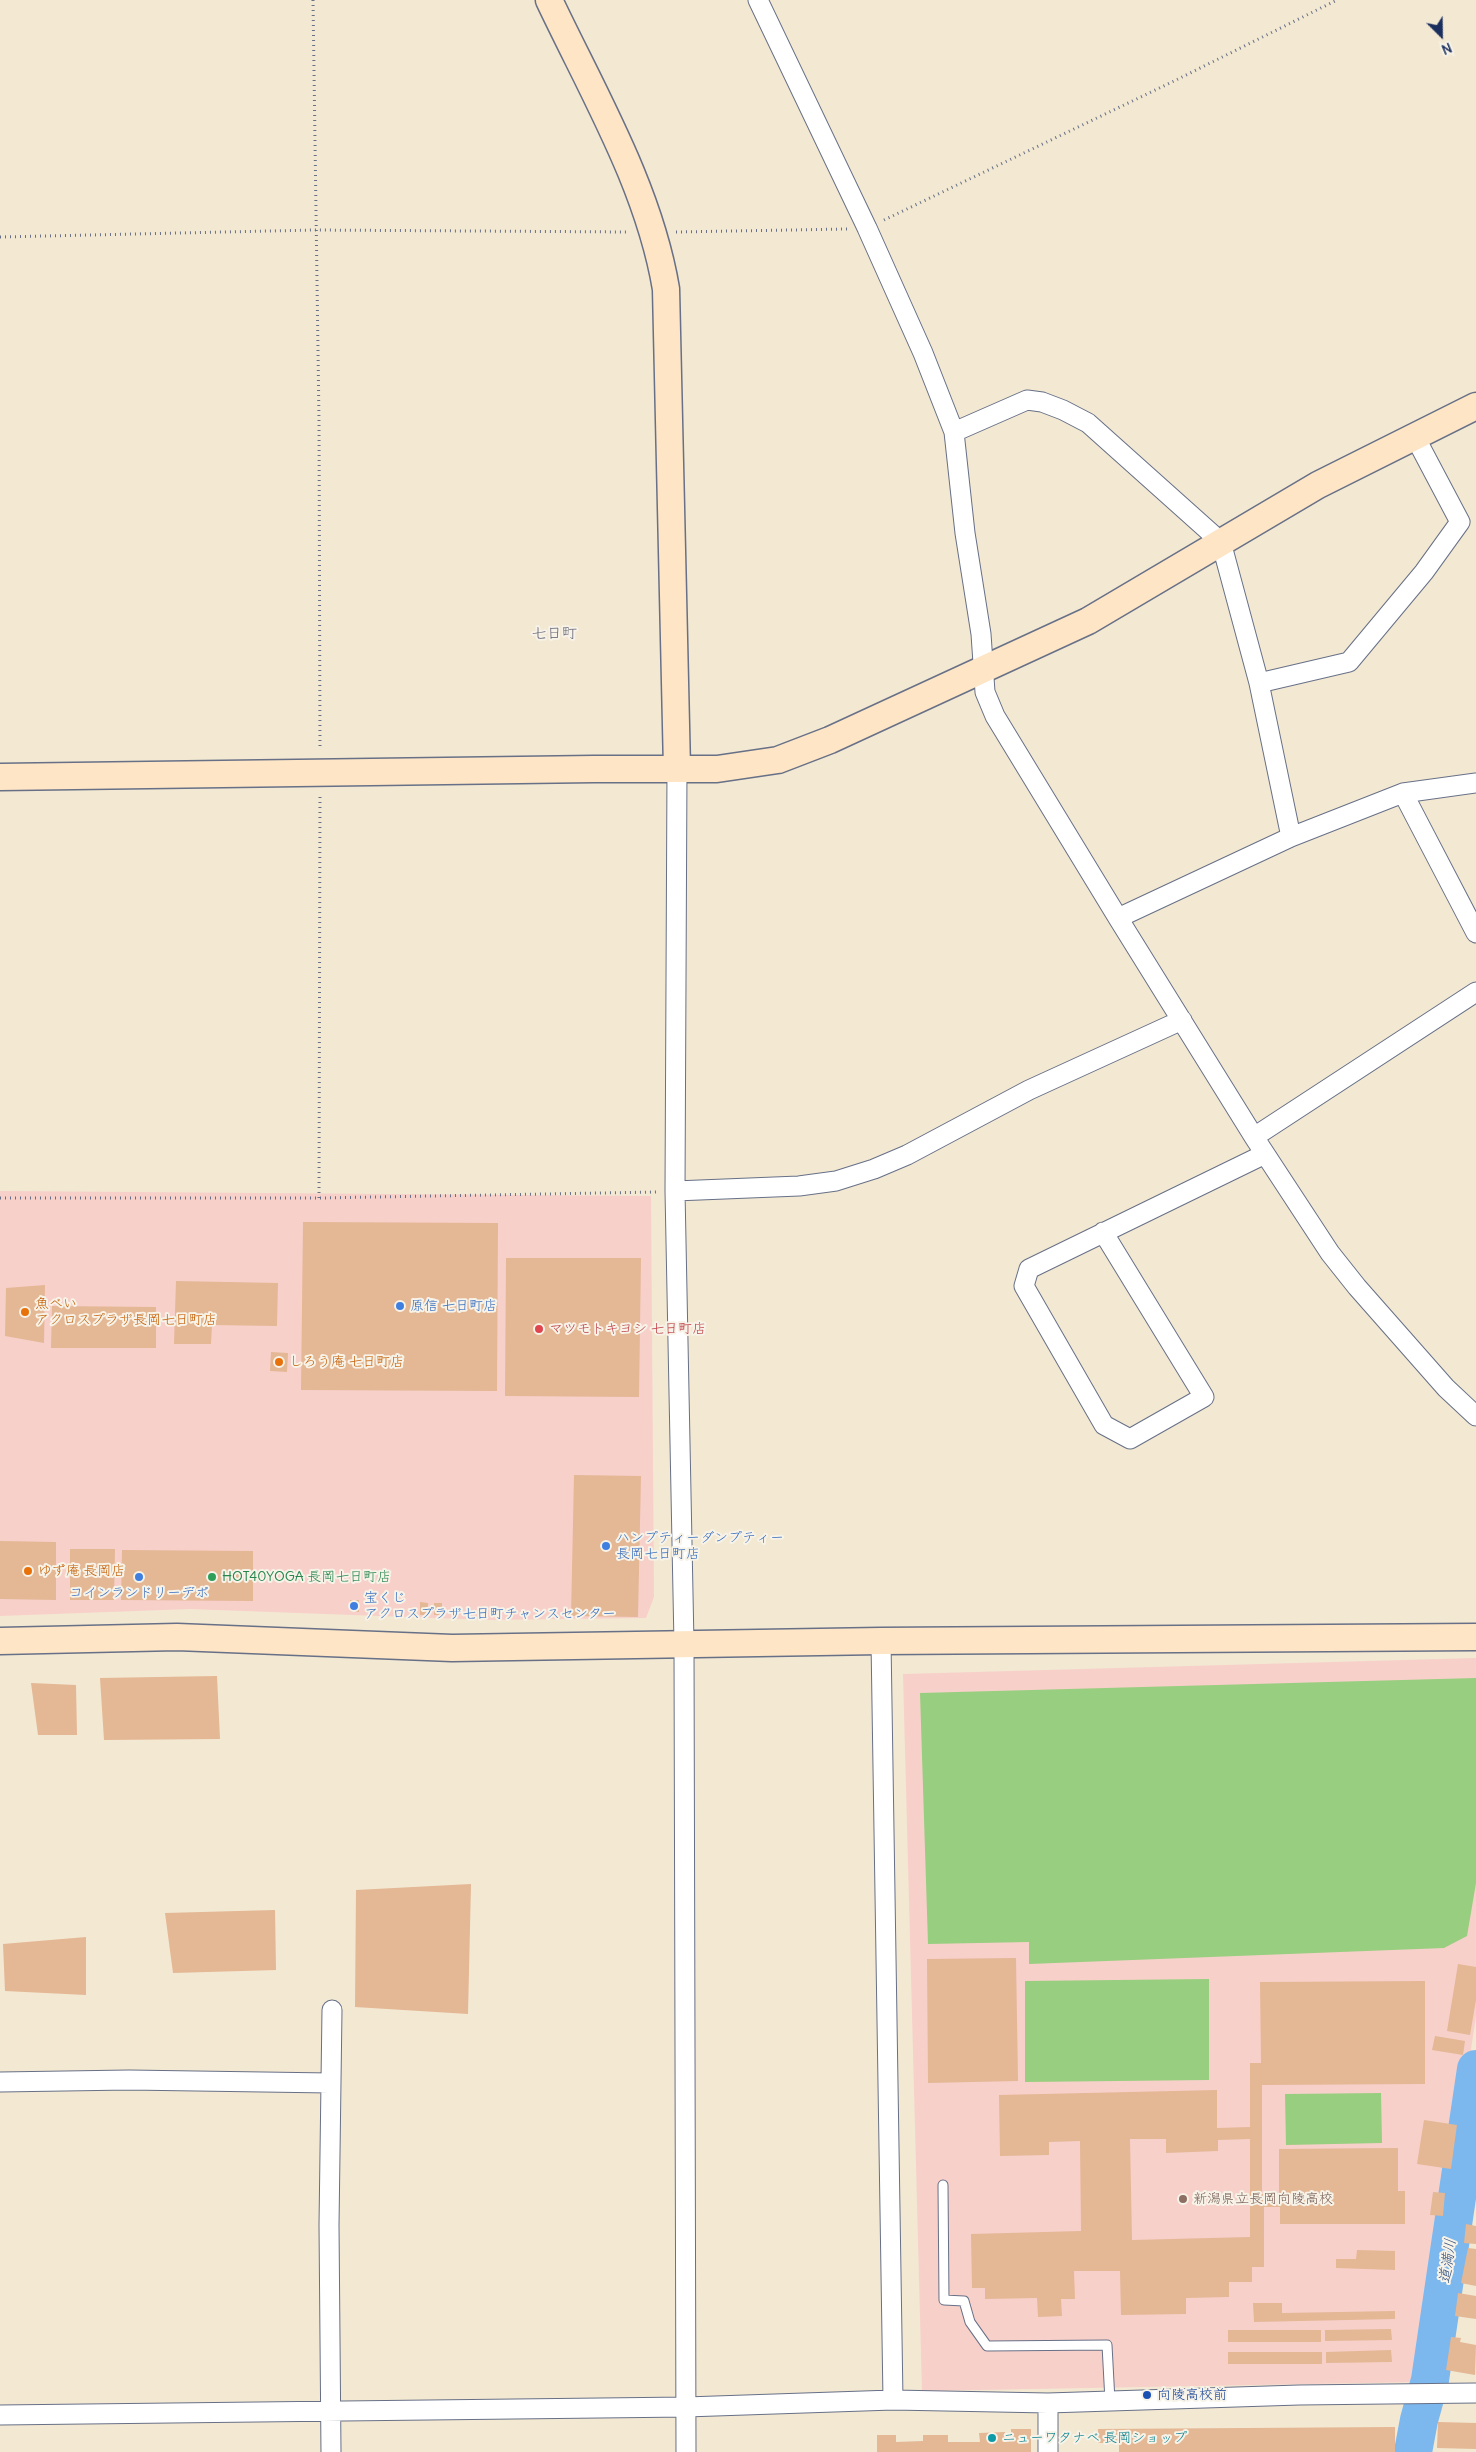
<!DOCTYPE html>
<html>
<head>
<meta charset="utf-8">
<style>
  body { margin:0 }
  #map { position:relative; width:1476px; height:2452px; overflow:hidden; background:#f3e8d2; font-family:Delius,sans-serif }
  canvas { display:block }
  .north { position:absolute; left:1416px; top:10px; width:50px; height:50px; -webkit-text-stroke:4px #f7f3e8; paint-order:stroke; rotate:157deg; font-size:14px; font-weight:700; line-height:20px; text-align:center; color:#1b2f5e }
  .north::after { content:''; display:block; margin:auto; width:18px; height:22px; background:#1b2f5e; clip-path:polygon(50% 0,100% 100%,50% 72%,0 100%) }
</style>
</head>
<body>
<div id="map">
<canvas width="1476" height="2452"></canvas>
<div class="north">N</div>
</div>
<script>
const ctx = document.querySelector('canvas').getContext('2d');
ctx.lineJoin = 'round';
function fillPath(path, color) {
  ctx.fillStyle = color;
  ctx.fill(path, 'evenodd');
}
function strokePath(path, color, width, dash) {
  ctx.strokeStyle = color;
  ctx.lineWidth = width;
  ctx.lineCap = dash ? 'butt' : 'round';
  ctx.setLineDash(dash || []);
  ctx.stroke(path);
}
function drawText(font, color, halo, rows, align = 'center') {
  ctx.font = font + ' Delius,"Klee One",sans-serif';
  ctx.lineWidth = 4;
  ctx.setLineDash([]);
  ctx.textBaseline = 'middle';
  ctx.strokeStyle = halo;
  ctx.fillStyle = color;
  for (const [text, x, y, turn = 0] of rows) {
    ctx.save();
    ctx.translate(x, y);
    ctx.rotate((+turn || 0) * Math.PI / 180);
    ctx.textAlign = isNaN(turn) ? turn : align;
    if (halo) ctx.strokeText(text, 0, 0);
    ctx.fillText(text, 0, 0);
    ctx.restore();
  }
}
fillPath(new Path2D(`
  M0 1191 651 1196 654 1597 646 1618 488 1620 190 1609 0 1616Z
  M1476 1658V2016L1421 2382 922 2391 903 1674Z`), '#f7d0ca');
fillPath(new Path2D(`
  M1476 1678V1883L1467 1936 1444 1948 1029 1964V1942L928 1944 920 1693Z
  M1209 1979V2080L1025 2082V1981Z
  M1381 2093 1382 2143 1286 2145 1285 2094Z`), '#98ce7f');
strokePath(new Path2D(`
  M1413 2452 1419 2420 1430 2380 1476 2069`), '#7cb7ed', 38);
fillPath(new Path2D(`
  M303 1222 498 1223 497 1391 301 1390Z
  M506 1258H641L639 1397 505 1396Z
  M176 1281 278 1283 277 1326 212 1325 211 1344H174Z
  M45 1285 44 1343 5 1336 6 1288Z
  M52 1306 156 1307V1348H51Z
  M271 1352 288 1353 287 1372 270 1371Z
  M574 1475 641 1476 638 1617 571 1616Z
  M0 1541 56 1542V1600L0 1599Z
  M70 1549H115L114 1600H70Z
  M122 1550 253 1551V1601L121 1600Z
  M350 1600H359V1612L350 1611Z
  M420 1602 428 1603V1615H420Z
  M434 1603H442V1615H434Z
  M217 1676 220 1739 104 1740 100 1678Z
  M31 1683 76 1685 77 1735H38Z
  M471 1884 468 2014 355 2007 356 1890Z
  M275 1910 276 1970 173 1973 165 1913Z
  M86 1937V1995L5 1991 3 1944Z
  M1016 1958 1018 2081 928 2083 927 1959Z
  M1458 1964 1476 1967V2000L1470 2035 1447 2031Z
  M1425 1981V2084L1262 2085V2194H1279V2149L1398 2148V2191H1405V2224H1280V2207H1264V2267H1252V2282H1229V2297L1186 2298V2314L1121 2315 1120 2271H1074L1075 2299H1061L1062 2316 1038 2317 1037 2298 985 2299V2288H972L971 2234 1081 2231 1080 2141 1049 2142V2155L1000 2156 999 2095 1217 2090V2128L1250 2127V2063H1261L1260 1982ZM1130 2139H1166V2153L1218 2151V2140L1250 2139V2237L1132 2240Z
  M1435 2036 1465 2041 1463 2055 1432 2050Z
  M1424 2120 1457 2125 1451 2169 1417 2164Z
  M1433 2192 1445 2193 1443 2216 1430 2215Z
  M1466 2224 1476 2226V2244L1464 2243Z
  M1468 2248 1476 2249V2286L1461 2283Z
  M1357 2250 1395 2251V2270L1336 2268V2259H1356Z
  M1458 2293 1476 2296V2319L1455 2316Z
  M1253 2303H1282V2313L1395 2311V2319L1254 2322Z
  M1391 2329 1392 2340 1325 2341V2330Z
  M1228 2330H1321V2342H1228Z
  M1451 2337 1461 2338 1460 2342 1476 2345 1475 2375 1446 2370Z
  M1391 2350 1392 2362 1326 2363V2352Z
  M1228 2352H1322V2364H1228Z
  M1438 2422 1476 2423V2449L1437 2448Z
  M1395 2427V2452H1119V2443H1098V2429Z
  M1011 2429H1031V2452H877V2435H896V2442L923 2441V2435H948V2442H980L979 2433 1005 2432V2441H1011Z`), '#e4b795');
const lane = new Path2D(`
  M943 2185 944 2300 964 2301 970 2322 987 2346 1107 2345 1110 2401`);
const street = new Path2D(`
  M758 0 867 228 923 353 954 432 965 533 981 634 985 692 995 716 1118 918 1254 1137 1330 1253 1357 1287 1446 1388 1476 1416
  M954 432 1027 400 1042 402 1063 410 1088 423 1221 542 1259 683 1291 837
  M1259 683 1349 662 1424 572 1460 522 1414 435
  M677 769 675 1191 684 1644 686 2452
  M1403 793 1476 933
  M1118 918 1291 837 1403 793 1476 783
  M1254 1137 1476 992
  M675 1191 799 1186 836 1181 874 1169 907 1155 1029 1090 1182 1020
  M1103 1232 1204 1397 1130 1439 1104 1425 1024 1286 1029 1269 1265 1154
  M881 1641 893 2400
  M0 2082 129 2080 330 2083
  M0 2415 686 2407 893 2400 1048 2403 1299 2395 1476 2393
  M331 2452 329 2225 332 2010
  M1048 2452V2403`);
const secondary = new Path2D(`
  M549 0C593 93 649 187 666 289L677 769
  M0 777 594 769H717L778 760 830 740 1088 621 1318 485 1476 406
  M0 1641 177 1637 452 1648 881 1641 1476 1637`);
strokePath(lane, '#677087', 11);
strokePath(street, '#677087', 21);
strokePath(secondary, '#677087', 29);
strokePath(new Path2D(`
  M313 0 319 421 320 749
  M884 220 1172 82 1337 0
  M676 232 847 229
  M0 237 315 230 629 232
  M0 1198H319L657 1192
  M319 1198 320 796`), '#677087', 3, [1, 4]);
strokePath(lane, '#fff', 9);
strokePath(street, '#fff', 19);
strokePath(secondary, '#fde5c5', 26);
for (const [x, y, r, color] of [
  [400,1306,5,"#3f7fe0"],
  [25,1312,5,"#e8710a"],
  [539,1329,5,"#e0444e"],
  [279,1362,5,"#e8710a"],
  [606,1546,5,"#3f7fe0"],
  [28,1571,5,"#e8710a"],
  [139,1577,5,"#3f7fe0"],
  [212,1577,5,"#2e9e5b"],
  [354,1606,5,"#3f7fe0"],
  [1183,2199,5,"#8d6e63"],
  [1147,2395,5,"#1a4fb4"],
  [992,2438,5,"#0f9aa8"]
]) {
  const dot = new Path2D();
  dot.arc(x, y, r, 0, 2 * Math.PI);
  ctx.fillStyle = color;
  ctx.fill(dot);
  strokePath(dot, '#f7f3e8', 2);
}
drawText('14px', '#c56008', '#f7f3e8', [
  ["魚べい",35,1304],
  ["アクロスプラザ長岡七日町店",35,1320],
  ["しろう庵 七日町店",289,1362],
  ["ゆず庵 長岡店",38,1571]
], 'left');
drawText('14px', '#366cbe', '#f7f3e8', [
  ["原信 七日町店",410,1306],
  ["ハンプティーダンプティー",616,1538],
  ["長岡七日町店",616,1554],
  ["コインランドリーデポ",139,1593,"center"],
  ["宝くじ",364,1598],
  ["アクロスプラザ七日町チャンスセンター",364,1614]
], 'left');
drawText('14px', '#be3a42', '#f7f3e8', [
  ["マツモトキヨシ 七日町店",549,1329]
], 'left');
drawText('14px', '#27864d', '#f7f3e8', [
  ["HOT40YOGA 長岡七日町店",222,1577]
], 'left');
drawText('14px', '#785e54', '#f7f3e8', [
  ["新潟県立長岡向陵高校",1193,2199]
], 'left');
drawText('14px', '#164399', '#f7f3e8', [
  ["向陵高校前",1157,2395]
], 'left');
drawText('14px', '#0d838f', '#f7f3e8', [
  ["ニューワタナベ 長岡ショップ",1002,2438]
], 'left');
drawText('15px', '#615f71', '#f7f3e8', [
  ["七日町",554,634]
]);
drawText('italic 15px', '#335182', '#f7f3e8', [
  ["道満川",1448,2261,-82]
]);
</script>
</body>
</html>
